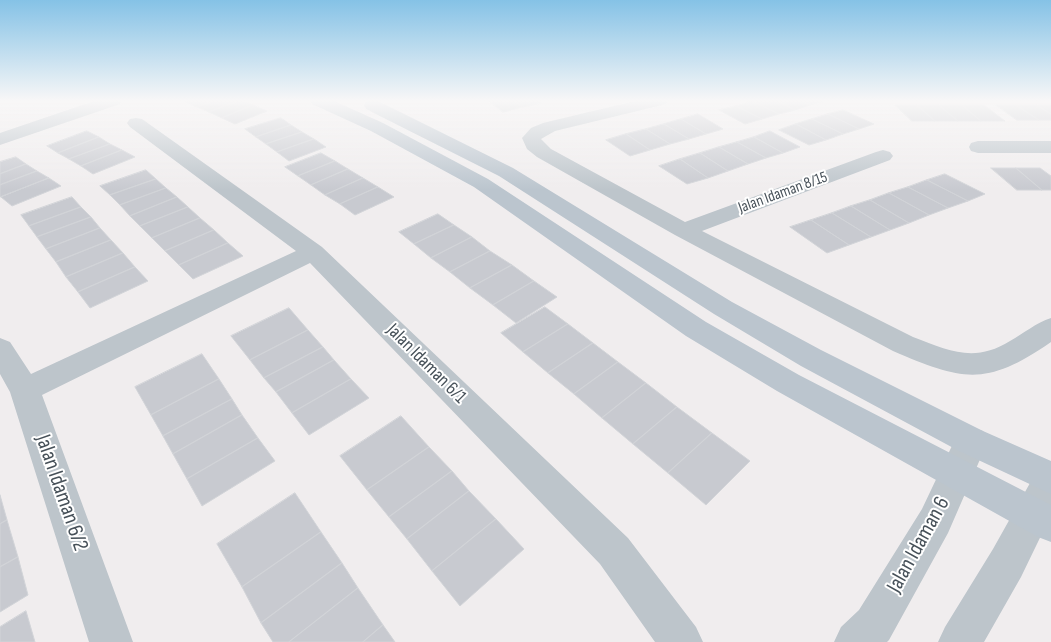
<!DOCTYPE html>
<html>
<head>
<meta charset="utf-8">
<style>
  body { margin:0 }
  canvas { display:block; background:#f0edee }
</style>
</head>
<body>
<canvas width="1051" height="642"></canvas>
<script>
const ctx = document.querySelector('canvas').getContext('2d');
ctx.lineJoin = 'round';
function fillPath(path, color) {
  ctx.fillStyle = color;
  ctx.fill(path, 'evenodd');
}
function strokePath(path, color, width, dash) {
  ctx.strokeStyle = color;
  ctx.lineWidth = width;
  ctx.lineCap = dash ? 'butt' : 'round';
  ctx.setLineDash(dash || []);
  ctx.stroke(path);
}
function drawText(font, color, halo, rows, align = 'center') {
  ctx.font = font + ' "Sofia Sans Condensed",sans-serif';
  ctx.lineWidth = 4;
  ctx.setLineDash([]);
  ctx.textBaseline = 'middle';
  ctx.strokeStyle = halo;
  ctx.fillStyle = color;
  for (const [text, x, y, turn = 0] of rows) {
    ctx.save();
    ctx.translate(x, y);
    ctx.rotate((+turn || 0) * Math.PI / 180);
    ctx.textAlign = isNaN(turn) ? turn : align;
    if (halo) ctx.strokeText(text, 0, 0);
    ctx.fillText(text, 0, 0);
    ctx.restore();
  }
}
const building = new Path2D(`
  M191 100H216L197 107 185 102Z
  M216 100H241L209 112 197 107Z
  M241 100 253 105 222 118 209 112Z
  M488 100H513L523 107 503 112Z
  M513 100H539L542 103 523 107Z
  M756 100H776L795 110 779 114 752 101Z
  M776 100H800L810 105 795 110Z
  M800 100H823L825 101 810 105Z
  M752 101 779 114 762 119 736 106Z
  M253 105 267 111 235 124 222 118Z
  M895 105H917L935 121H912Z
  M917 105H939L958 121H935Z
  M939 105H962L981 121H958Z
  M962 105H984L1005 121H981Z
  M996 105H1016L1039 120H1017Z
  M1016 105H1037L1051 114V120H1039Z
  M1037 105H1051V114Z
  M736 106 762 119 745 124 719 110Z
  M843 110 874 124 859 129 828 114Z
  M698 114 723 129 706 134 681 119Z
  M828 114 859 129 843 134 812 119Z
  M281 118 291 125 256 137 245 129Z
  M681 119 706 134 689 139 664 124Z
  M812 119 843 134 826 140 796 124Z
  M664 124 689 139 670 144 646 129Z
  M796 124 826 140 809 145 779 130Z
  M291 125 302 132 266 144 256 137Z
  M646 129 670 144 650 150 626 134Z
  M87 131 99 137 58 153 47 146Z
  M770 131 800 147 783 153 754 137Z
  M302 132 314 139 277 152 266 144Z
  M626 134 650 150 630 156 606 140Z
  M99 137 110 144 69 159 58 153Z
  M754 137 783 153 766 158 737 142Z
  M314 139 326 147 289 161 277 152Z
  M737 142 766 158 748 164 719 147Z
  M110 144 122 150 81 166 69 159Z
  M719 147 748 164 728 171 700 153Z
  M122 150 135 157 93 174 81 166Z
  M321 153 335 161 298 176 285 167Z
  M700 153 728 171 708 178 680 159Z
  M16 157 26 164 0 174V162Z
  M680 159 708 178 687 184 659 166Z
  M335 161 348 169 311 185 298 176Z
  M26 164 37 171 0 185V174Z
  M991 168H1016L1042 190H1017Z
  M1016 168H1040L1051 176V190H1042Z
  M348 169 363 178 325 195 311 185Z
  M146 170 156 179 110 195 100 186Z
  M37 171 49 178 0 197V185Z
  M945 174 985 194 968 201 927 180Z
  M49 178 61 186 12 206 1 197Z
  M363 178 378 187 340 204 325 195Z
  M156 179 166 188 120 205 110 195Z
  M927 180 968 201 948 208 908 187Z
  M378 187 394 197 355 215 340 204Z
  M908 187 948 208 929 215 889 193Z
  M166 188 177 197 130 216 120 205Z
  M889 193 929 215 909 223 870 200Z
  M72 197 81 207 29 226 21 215Z
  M177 197 188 207 140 226 130 216Z
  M870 200 909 223 890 230 851 206Z
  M851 206 890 230 871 237 832 213Z
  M81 207 91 217 37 237 29 226Z
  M188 207 200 218 152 238 140 226Z
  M832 213 871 237 849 245 811 220Z
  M438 214 454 225 414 244 399 232Z
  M91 217 100 228 46 249 37 237Z
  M200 218 214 230 165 251 152 238Z
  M811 220 849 245 827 253 790 227Z
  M454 225 472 237 431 258 414 244Z
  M100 228 111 240 56 262 46 249Z
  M214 230 228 243 179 265 165 251Z
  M472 237 490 251 450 272 431 258Z
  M111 240 123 253 66 277 56 262Z
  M228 243 243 256 193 279 179 265Z
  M490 251 512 265 470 288 450 272Z
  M123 253 135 267 78 292 66 277Z
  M512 265 534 281 493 305 470 288Z
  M135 267 148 281 90 308 78 292Z
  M534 281 557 297 516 323 493 305Z
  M545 307 568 324 523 352 501 333Z
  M289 308 308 330 250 360 231 336Z
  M568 324 593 343 548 373 523 352Z
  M308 330 323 347 264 378 250 360Z
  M593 343 618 362 574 394 548 373Z
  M323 347 334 360 276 392 264 378Z
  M202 354 219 379 151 415 135 387Z
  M334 360 351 379 292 413 276 392Z
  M618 362 646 383 602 418 574 394Z
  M219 379 232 399 163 436 151 415Z
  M351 379 369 398 309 435 292 413Z
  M646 383 677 407 633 444 602 418Z
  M232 399 242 415 173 454 163 436Z
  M677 407 712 433 668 473 633 444Z
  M242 415 258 438 187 479 173 454Z
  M401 416 429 447 367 490 340 456Z
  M712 433 750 461 706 505 668 473Z
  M258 438 275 461 202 506 187 479Z
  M429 447 452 471 389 517 367 490Z
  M452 471 469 491 407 539 389 517Z
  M469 491 496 519 432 571 407 539Z
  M295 493 321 532 242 587 217 544Z
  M0 495 7 520 0 524Z
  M496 519 524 549 460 606 432 571Z
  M7 520 18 557 0 567V524Z
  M321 532 342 563 261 623 242 587Z
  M18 557 28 595 0 612V567Z
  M342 563 358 588 289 642H273L261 623Z
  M358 588 383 625 363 642H289Z
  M26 611 35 642H0V627Z
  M383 625 395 642H363Z`);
fillPath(building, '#c8cad0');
strokePath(building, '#d2d4d8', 1);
fillPath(new Path2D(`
  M97 100H122L120 104 0 145V133Z
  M639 100H668L666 104 555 131 541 139 551 149 685 222 876 152 883 150 890 152 893 156 890 160 702 231 913 337C949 351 975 363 1010 341 1024 333 1036 323 1051 318V342C986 387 963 381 893 351L675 235 537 157 527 149 522 138 531 128 543 123Z
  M136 118 142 119 322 247 628 538 696 627 703 642H655L600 564 310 263 42 395 133 642H89L10 392 0 374V338L10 342 31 374 296 251 130 127 127 123 130 119Z
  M978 141H1051V153H978L971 151 969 147 971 143Z
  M971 427 983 431 988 441 948 533 889 640 887 642H834L841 627 859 610 922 509 959 431Z
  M1051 462V515L1021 577 984 642H938L945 627 993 549 1039 467Z`), '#bdc5cb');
fillPath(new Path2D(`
  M310 100H332L383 123 488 179 706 322 799 375 1051 505V542L1038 537 777 391 686 336 474 187 371 131 312 104Z
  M371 100 378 101 513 168 732 302 821 350 983 431 1051 461V494L959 451 801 366 714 314 499 176 366 109 364 105 366 101Z`), '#bbc5ce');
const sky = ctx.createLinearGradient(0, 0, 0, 190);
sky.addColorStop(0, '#85c2e6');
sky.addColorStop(0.53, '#f8f7f7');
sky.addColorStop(1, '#f8f7f700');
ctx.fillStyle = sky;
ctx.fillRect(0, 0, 1051, 190);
drawText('16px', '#475159', '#fff', [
  ["Jalan Idaman 8/15",783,193,-20]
]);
drawText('19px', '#475159', '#fff', [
  ["Jalan Idaman 6/1",426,364,45]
]);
drawText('22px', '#475159', '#fff', [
  ["Jalan Idaman 6/2",61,493,71],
  ["Jalan Idaman 6",919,545,-61]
]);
</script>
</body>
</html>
